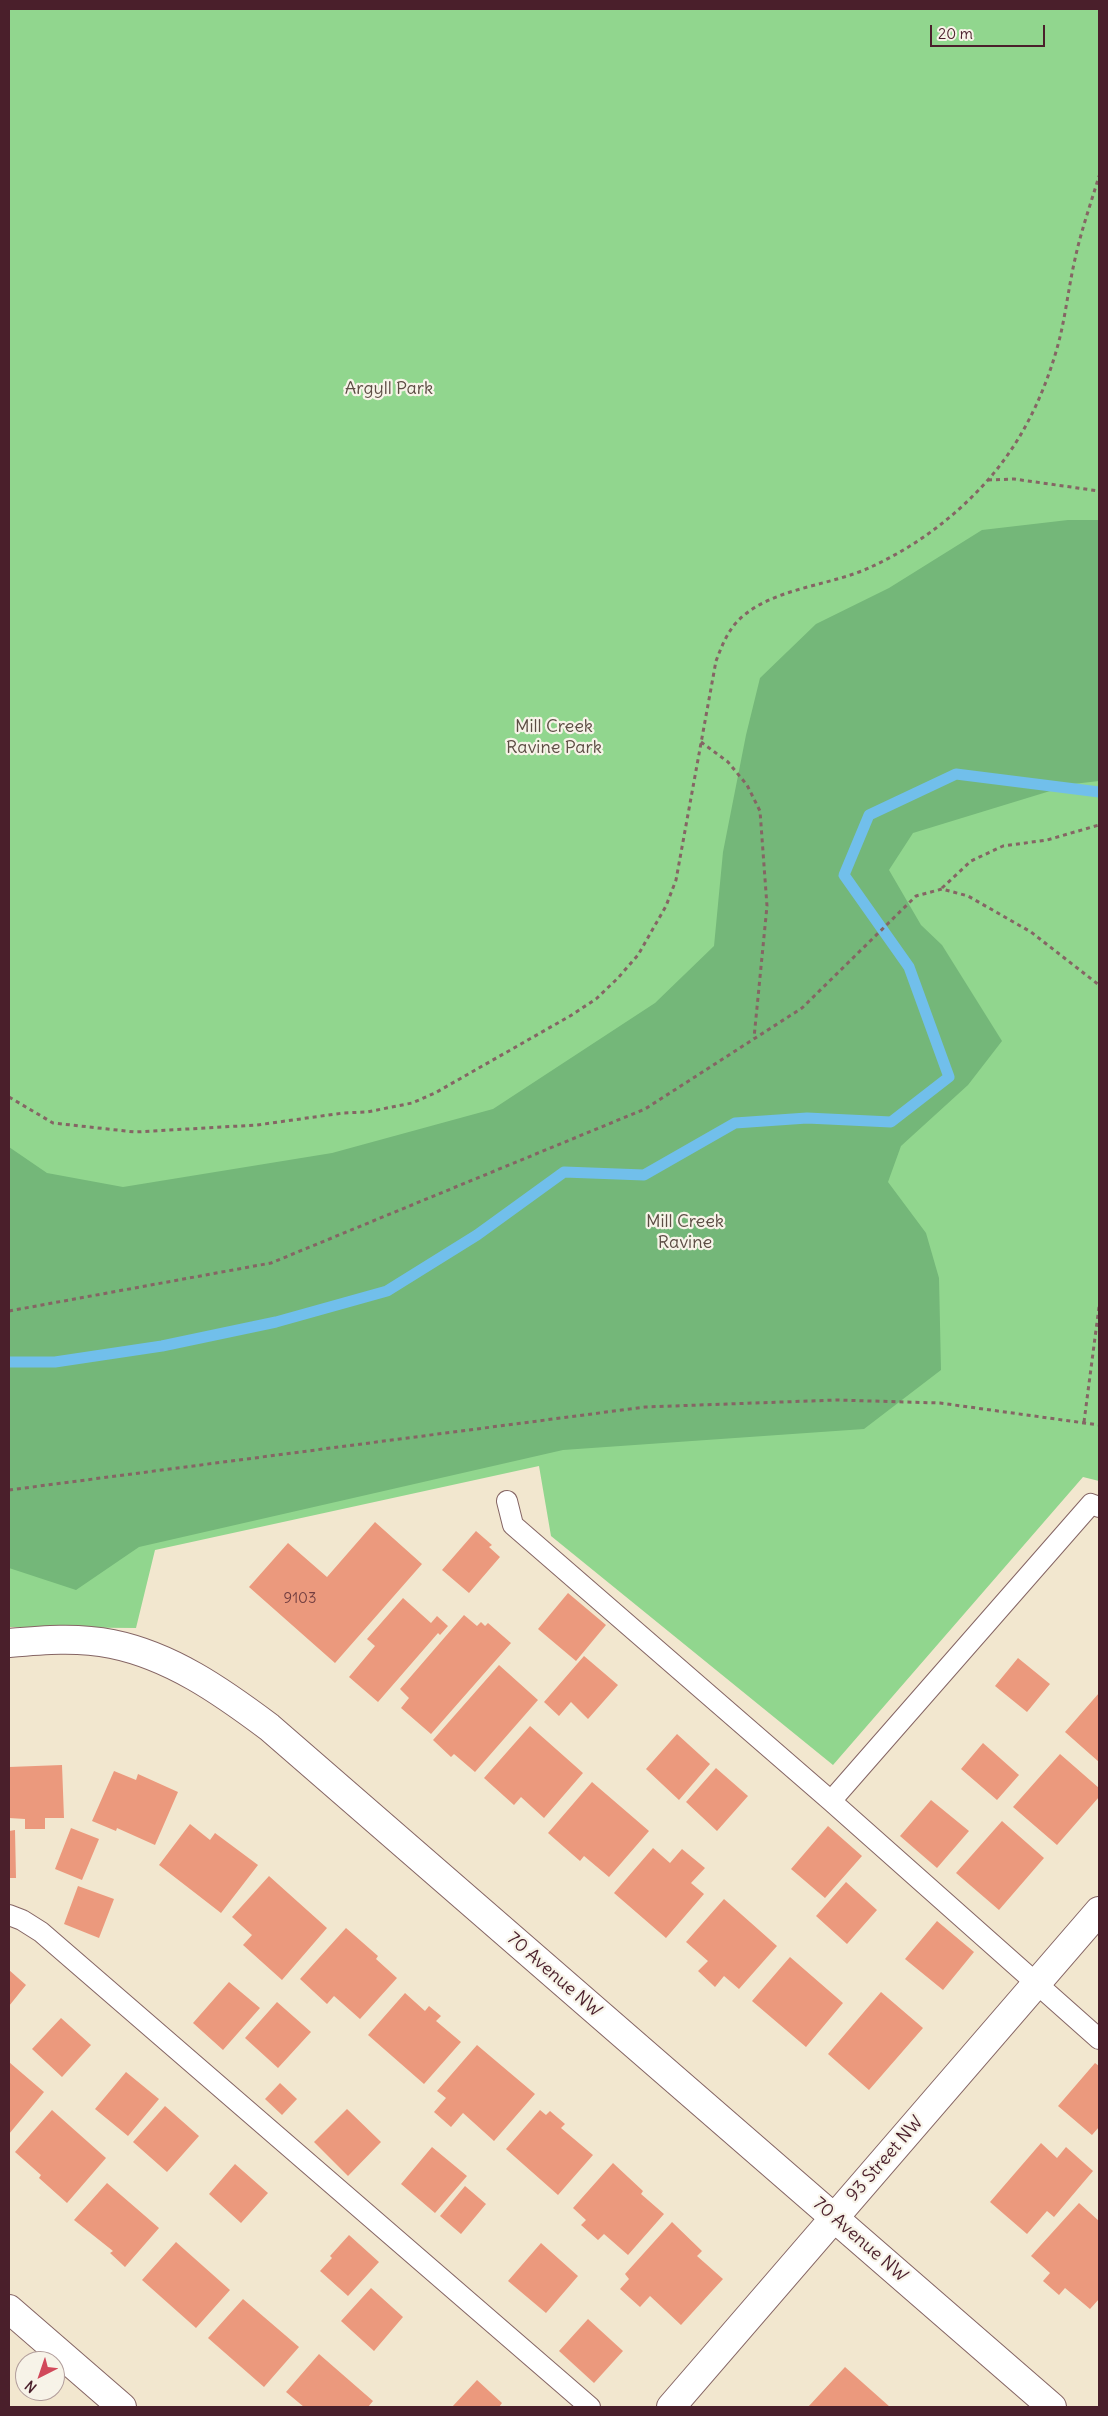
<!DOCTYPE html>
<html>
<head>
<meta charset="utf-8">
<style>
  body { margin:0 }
  #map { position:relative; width:1108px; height:2416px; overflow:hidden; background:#f2e7cf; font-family:Delius,sans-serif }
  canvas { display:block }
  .frame { position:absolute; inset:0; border:10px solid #4a1f2b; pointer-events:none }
  .north { position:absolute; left:15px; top:2351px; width:50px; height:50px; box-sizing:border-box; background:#f7f3e8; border:1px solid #b29e9c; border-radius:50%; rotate:221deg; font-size:14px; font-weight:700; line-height:20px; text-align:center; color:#4a1f2b }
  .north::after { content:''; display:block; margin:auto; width:18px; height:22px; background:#d1495b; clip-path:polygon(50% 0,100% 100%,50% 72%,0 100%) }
  .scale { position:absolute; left:930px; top:25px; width:115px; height:22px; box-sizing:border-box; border:2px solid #4a1f2b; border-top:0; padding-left:6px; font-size:15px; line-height:18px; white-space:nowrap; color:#4a1f2b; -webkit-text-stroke:4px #f7f3e8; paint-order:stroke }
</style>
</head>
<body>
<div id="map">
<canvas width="1108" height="2416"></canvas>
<div class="frame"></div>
<div class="north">N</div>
<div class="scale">20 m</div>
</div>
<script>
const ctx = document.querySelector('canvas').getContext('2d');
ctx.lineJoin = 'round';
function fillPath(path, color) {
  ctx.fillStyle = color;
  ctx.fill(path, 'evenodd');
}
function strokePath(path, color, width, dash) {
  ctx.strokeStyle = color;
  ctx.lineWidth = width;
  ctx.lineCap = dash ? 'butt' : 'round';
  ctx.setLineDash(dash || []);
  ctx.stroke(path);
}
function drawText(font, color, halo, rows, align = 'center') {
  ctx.font = font + ' Delius,sans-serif';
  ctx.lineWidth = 4.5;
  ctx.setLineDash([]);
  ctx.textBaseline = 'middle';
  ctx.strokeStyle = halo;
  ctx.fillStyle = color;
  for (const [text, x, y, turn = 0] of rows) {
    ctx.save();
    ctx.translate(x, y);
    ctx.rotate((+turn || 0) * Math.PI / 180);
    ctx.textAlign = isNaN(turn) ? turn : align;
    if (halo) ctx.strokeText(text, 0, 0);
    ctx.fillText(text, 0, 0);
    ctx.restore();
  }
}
fillPath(new Path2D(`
  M9 9H1099V1481L1083 1477 833 1765 551 1536 539 1466 155 1550 136 1628 9 1627Z`), '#91d68e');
fillPath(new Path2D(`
  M1068 520H1099V781L1073 784 913 833 889 870 921 925 942 945 1002 1041 968 1085 901 1146 888 1182 926 1233 939 1278 941 1370 864 1429 563 1450 139 1547 76 1590 9 1568V1147L47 1173 123 1187 332 1153 493 1109 655 1003 714 946 723 852 746 735 760 678 816 624 889 588 982 530Z`), '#74b779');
strokePath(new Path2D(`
  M9 1362H55L162 1346 276 1322 387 1291 477 1235 564 1172 644 1175 735 1123 807 1118 891 1122 949 1077 909 967 844 875 869 815 956 774 1099 792`), '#71bfeb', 11);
fillPath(new Path2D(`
  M375 1522 422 1564 335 1663 249 1587 288 1543 327 1577Z
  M476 1531 492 1545 489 1547 500 1557 469 1593 442 1570Z
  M568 1593 606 1625 576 1661 538 1629Z
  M403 1598 431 1623 437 1616 448 1626 440 1635 438 1633 378 1702 349 1677 375 1646 367 1639Z
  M464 1615 477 1626 481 1622 485 1626 488 1623 511 1643 431 1734 401 1708 409 1698 400 1689Z
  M584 1656 618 1685 588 1719 571 1702 559 1716 544 1702Z
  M1018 1658 1050 1684 1027 1712 995 1686Z
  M499 1665 538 1700 475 1772 454 1754 451 1757 433 1740Z
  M1099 1693V1762L1065 1732Z
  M530 1726 583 1773 544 1818 521 1797 514 1805 484 1778Z
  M677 1734 710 1764 679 1800 646 1769Z
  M983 1743 1019 1775 997 1800 961 1769Z
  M1060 1754 1099 1788V1797L1057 1845 1013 1807Z
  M62 1765 64 1818H45V1829H25V1819L9 1818V1767Z
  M716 1768 748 1796 717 1831 686 1802Z
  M114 1771 136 1780 138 1774 178 1792 155 1845 117 1828 116 1831 92 1821Z
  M592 1782 649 1831 609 1877 584 1856 580 1861 548 1833Z
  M931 1800 969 1831 937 1868 900 1836Z
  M1002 1821 1044 1858 999 1910 956 1873Z
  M190 1824 210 1840 215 1833 258 1865 221 1913 159 1865Z
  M828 1826 862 1856 825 1898 791 1869Z
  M71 1828 99 1839 82 1880 55 1869Z
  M15 1830 16 1878H9V1831Z
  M653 1848 670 1863 682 1849 705 1868 691 1883 704 1894 666 1938 614 1893Z
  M269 1876 327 1928 282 1980 243 1945 252 1935 232 1917Z
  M846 1882 877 1910 847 1944 816 1916Z
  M78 1886 114 1899 99 1938 64 1924Z
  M724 1899 777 1946 739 1989 724 1976 715 1987 698 1971 708 1961 686 1942Z
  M937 1921 974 1952 943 1990 905 1959Z
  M346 1928 378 1956 376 1959 397 1978 360 2019 334 1996 327 2004 300 1979Z
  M790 1957 843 2003 806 2047 752 2001Z
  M9 1970 26 1985 9 2006Z
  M229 1982 260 2008 223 2050 193 2023Z
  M881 1992 923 2028 869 2090 828 2054Z
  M405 1993 425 2011 429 2006 441 2016 436 2021 461 2042 424 2084 368 2035Z
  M277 2002 311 2032 278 2068 245 2038Z
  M61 2018 91 2045 62 2077 32 2049Z
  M477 2045 535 2094 494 2141 463 2113 451 2127 434 2112 446 2098 437 2091Z
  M9 2062 44 2092 9 2134Z
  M1095 2063 1099 2066V2127L1092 2135 1058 2106Z
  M126 2072 159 2099 128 2136 95 2109Z
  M280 2083 297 2099 282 2115 265 2099Z
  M165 2106 199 2136 167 2172 133 2142Z
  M347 2109 381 2142 348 2176 314 2142Z
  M52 2110 106 2158 67 2203 39 2178 41 2175 15 2152Z
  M540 2110 546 2115 550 2111 565 2124 561 2128 593 2155 558 2195 506 2149Z
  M1041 2143 1057 2158 1066 2147 1093 2171 1054 2217 1047 2211 1027 2234 990 2202Z
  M432 2147 467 2176 435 2213 401 2184Z
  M613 2163 643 2191 641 2194 664 2214 628 2255 604 2234 598 2240 581 2225 586 2220 573 2208Z
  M235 2164 268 2193 241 2223 209 2194Z
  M107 2183 159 2228 125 2267 110 2253 113 2251 74 2220Z
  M465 2186 486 2204 461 2234 440 2216Z
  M1079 2203 1099 2221V2299L1090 2309 1065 2288 1059 2295 1043 2281 1050 2273 1031 2256Z
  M672 2222 702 2251 697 2256 723 2279 681 2325 650 2296 640 2307 620 2289 629 2279 625 2274Z
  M349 2235 379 2262 348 2296 320 2271 332 2258 330 2256Z
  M176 2242 230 2290 196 2328 142 2280Z
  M541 2243 578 2276 546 2313 508 2281Z
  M371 2288 403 2317 374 2351 341 2321Z
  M243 2299 299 2347 264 2387 208 2338Z
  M588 2319 623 2351 594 2383 559 2351Z
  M319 2354 373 2401 368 2407H304L286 2392Z
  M845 2367 890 2407H808Z
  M477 2380 502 2403 499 2407H452Z`), '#eb997d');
const lane = new Path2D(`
  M507 1501 513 1525 831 1801 1099 2039
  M831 1801 1091 1504 1099 1507
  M9 1915 22 1920 41 1932 590 2407`);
const street = new Path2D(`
  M9 1643C43 1640 78 1637 112 1644 171 1656 221 1691 269 1727L1052 2407
  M9 2309 122 2407
  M671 2407 1099 1911`);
strokePath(lane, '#856564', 22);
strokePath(street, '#856564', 30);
strokePath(new Path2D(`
  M988 480 1014 479 1099 491
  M701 742 728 762 747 785 760 811 767 906 754 1038
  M942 888 971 861 1003 846 1047 840 1099 825
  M9 1097 53 1123 135 1132 257 1125 343 1113 367 1112 412 1103 435 1093 570 1016 596 999 618 978 638 955 666 906 676 880 716 661C721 648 726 635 735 624 767 587 831 587 873 566 916 546 955 517 987 481 1023 441 1047 389 1060 337 1066 312 1069 285 1075 259 1081 231 1091 203 1099 176
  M9 1311 271 1263 645 1109 802 1008 916 896 942 889 968 896 1031 932 1099 985
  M1084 1422 1099 1307
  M9 1490 645 1407 837 1400 940 1403 1099 1425`), '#856564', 3, [4, 4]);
strokePath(lane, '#fff', 20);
strokePath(street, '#fff', 28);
drawText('15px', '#723e40', null, [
  ["9103",300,1599]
]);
drawText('18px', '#5c4d44', '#f7f3e8', [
  ["Argyll Park",389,389],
  ["Mill Creek",554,727],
  ["Ravine Park",554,748],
  ["Mill Creek",685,1222],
  ["Ravine",685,1243]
]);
drawText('18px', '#4a1f2b', '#f7f3e8', [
  ["70 Avenue NW",554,1975,41],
  ["93 Street NW",885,2159,-49],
  ["70 Avenue NW",860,2240,41]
]);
</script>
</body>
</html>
